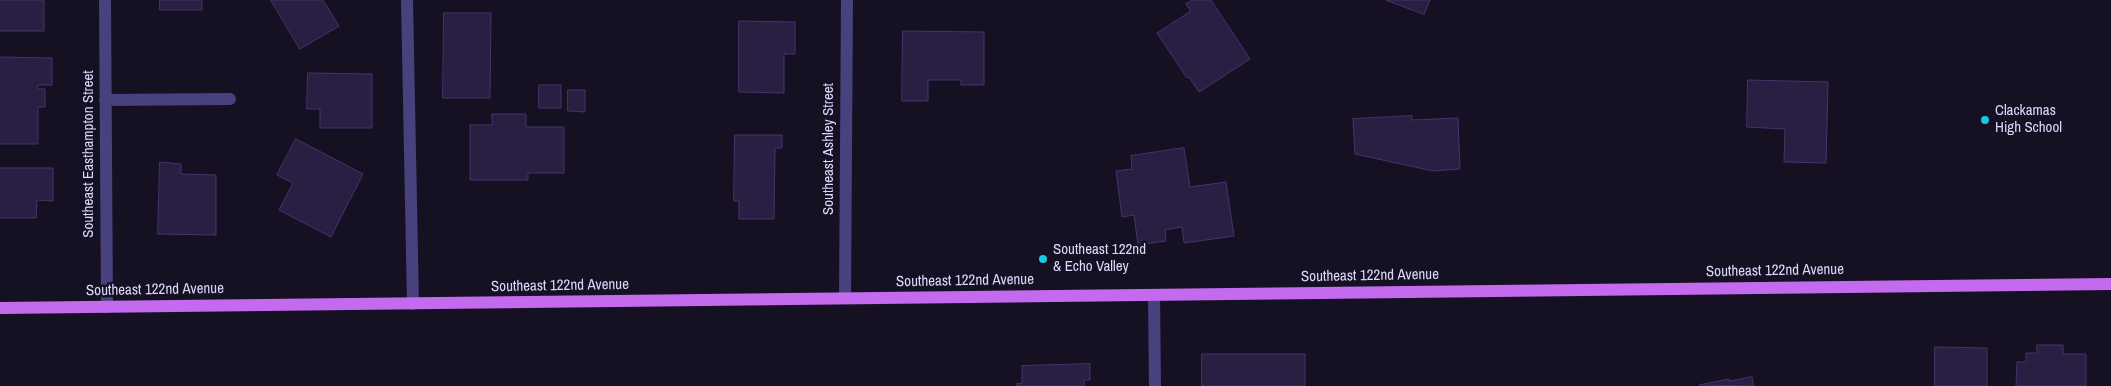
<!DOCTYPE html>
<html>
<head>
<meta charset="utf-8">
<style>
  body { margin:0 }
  canvas { display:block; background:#151123 }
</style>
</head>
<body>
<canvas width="2111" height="386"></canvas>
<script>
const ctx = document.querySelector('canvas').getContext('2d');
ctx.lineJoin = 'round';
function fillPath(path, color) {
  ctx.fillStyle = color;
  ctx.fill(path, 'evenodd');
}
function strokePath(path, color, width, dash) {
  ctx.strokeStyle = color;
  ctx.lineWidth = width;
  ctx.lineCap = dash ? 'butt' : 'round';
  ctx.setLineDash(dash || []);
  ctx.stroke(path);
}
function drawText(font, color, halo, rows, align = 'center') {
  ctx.font = font + ' "Archivo Narrow",sans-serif';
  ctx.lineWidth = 5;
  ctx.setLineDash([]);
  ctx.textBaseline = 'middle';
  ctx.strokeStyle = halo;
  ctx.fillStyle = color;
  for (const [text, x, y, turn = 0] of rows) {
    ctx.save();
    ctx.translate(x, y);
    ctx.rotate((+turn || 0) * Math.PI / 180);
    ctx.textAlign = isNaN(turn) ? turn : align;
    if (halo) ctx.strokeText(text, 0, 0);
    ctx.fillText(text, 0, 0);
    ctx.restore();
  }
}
const building = new Path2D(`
  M0 0H44V31H0Z
  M160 0H202V10H160Z
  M271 0H323L339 26 300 49Z
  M1193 0H1211L1250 59 1199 92 1189 77 1187 78 1157 33 1191 11 1186 4Z
  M1386 0H1430L1424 14Z
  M444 13H491L490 98H443Z
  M739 21 795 22V54H784V93L739 92Z
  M903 31 984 32V85H961V80H928V101H902Z
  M0 57 52 58V85H38V89H45V107H38V144H0Z
  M308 73 372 74V128H320V109H307Z
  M1748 80 1828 82 1826 163 1784 162 1785 129 1747 127Z
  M539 85H561V108H539Z
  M568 90H585V112L568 111Z
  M492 114H526V127H564V173H528V180H470V125H492Z
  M1412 116V120L1458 118 1460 169 1433 171 1355 154 1353 119Z
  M735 135H782V148H775L774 219H739V201H734Z
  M296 139 363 174 331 237 279 210 293 183 277 175Z
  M1184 148 1190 187 1226 182 1234 236 1184 243 1182 227 1165 230 1166 241 1138 245 1134 215 1122 217 1116 171 1132 169 1131 156Z
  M160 162 181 164V174L216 175V235L158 234Z
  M0 168H53V201L37 200 36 218H0Z
  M2037 345H2063V354H2086V386H2016L2017 362H2026V353H2037Z
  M1935 347 1987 348V386H1935Z
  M1202 354H1305V386H1202Z
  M1090 364V380H1084V386H1017L1016 384 1022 383V366Z
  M1752 377 1754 386 1699 385 1729 379V381Z`);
fillPath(building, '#281f42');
strokePath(building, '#42346c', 1);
strokePath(new Path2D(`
  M105 0 107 307
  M407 0 413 304
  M105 100 230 99
  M1154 295 1155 386
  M845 298 847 0`), '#47417d', 12);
strokePath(new Path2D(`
  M0 308 2111 284`), '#c46aef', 12);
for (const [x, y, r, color] of [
  [1985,120,5,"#19c6e5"],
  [1043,259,5,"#19c6e5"]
]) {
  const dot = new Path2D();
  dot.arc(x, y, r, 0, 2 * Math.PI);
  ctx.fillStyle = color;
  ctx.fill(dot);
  strokePath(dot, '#151123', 2);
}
drawText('15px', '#ddd7fb', '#151123', [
  ["Clackamas",1995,111],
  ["High School",1995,128],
  ["Southeast 122nd",1053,250],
  ["& Echo Valley",1053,267]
], 'left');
drawText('15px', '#ddd7fb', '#151123', [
  ["Southeast Ashley Street",829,149,-90],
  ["Southeast Easthampton Street",89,154,-90],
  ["Southeast 122nd Avenue",1775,271,-1],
  ["Southeast 122nd Avenue",1370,276,-1],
  ["Southeast 122nd Avenue",965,281,-1],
  ["Southeast 122nd Avenue",560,286,-1],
  ["Southeast 122nd Avenue",155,290,-1]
]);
</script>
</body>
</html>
